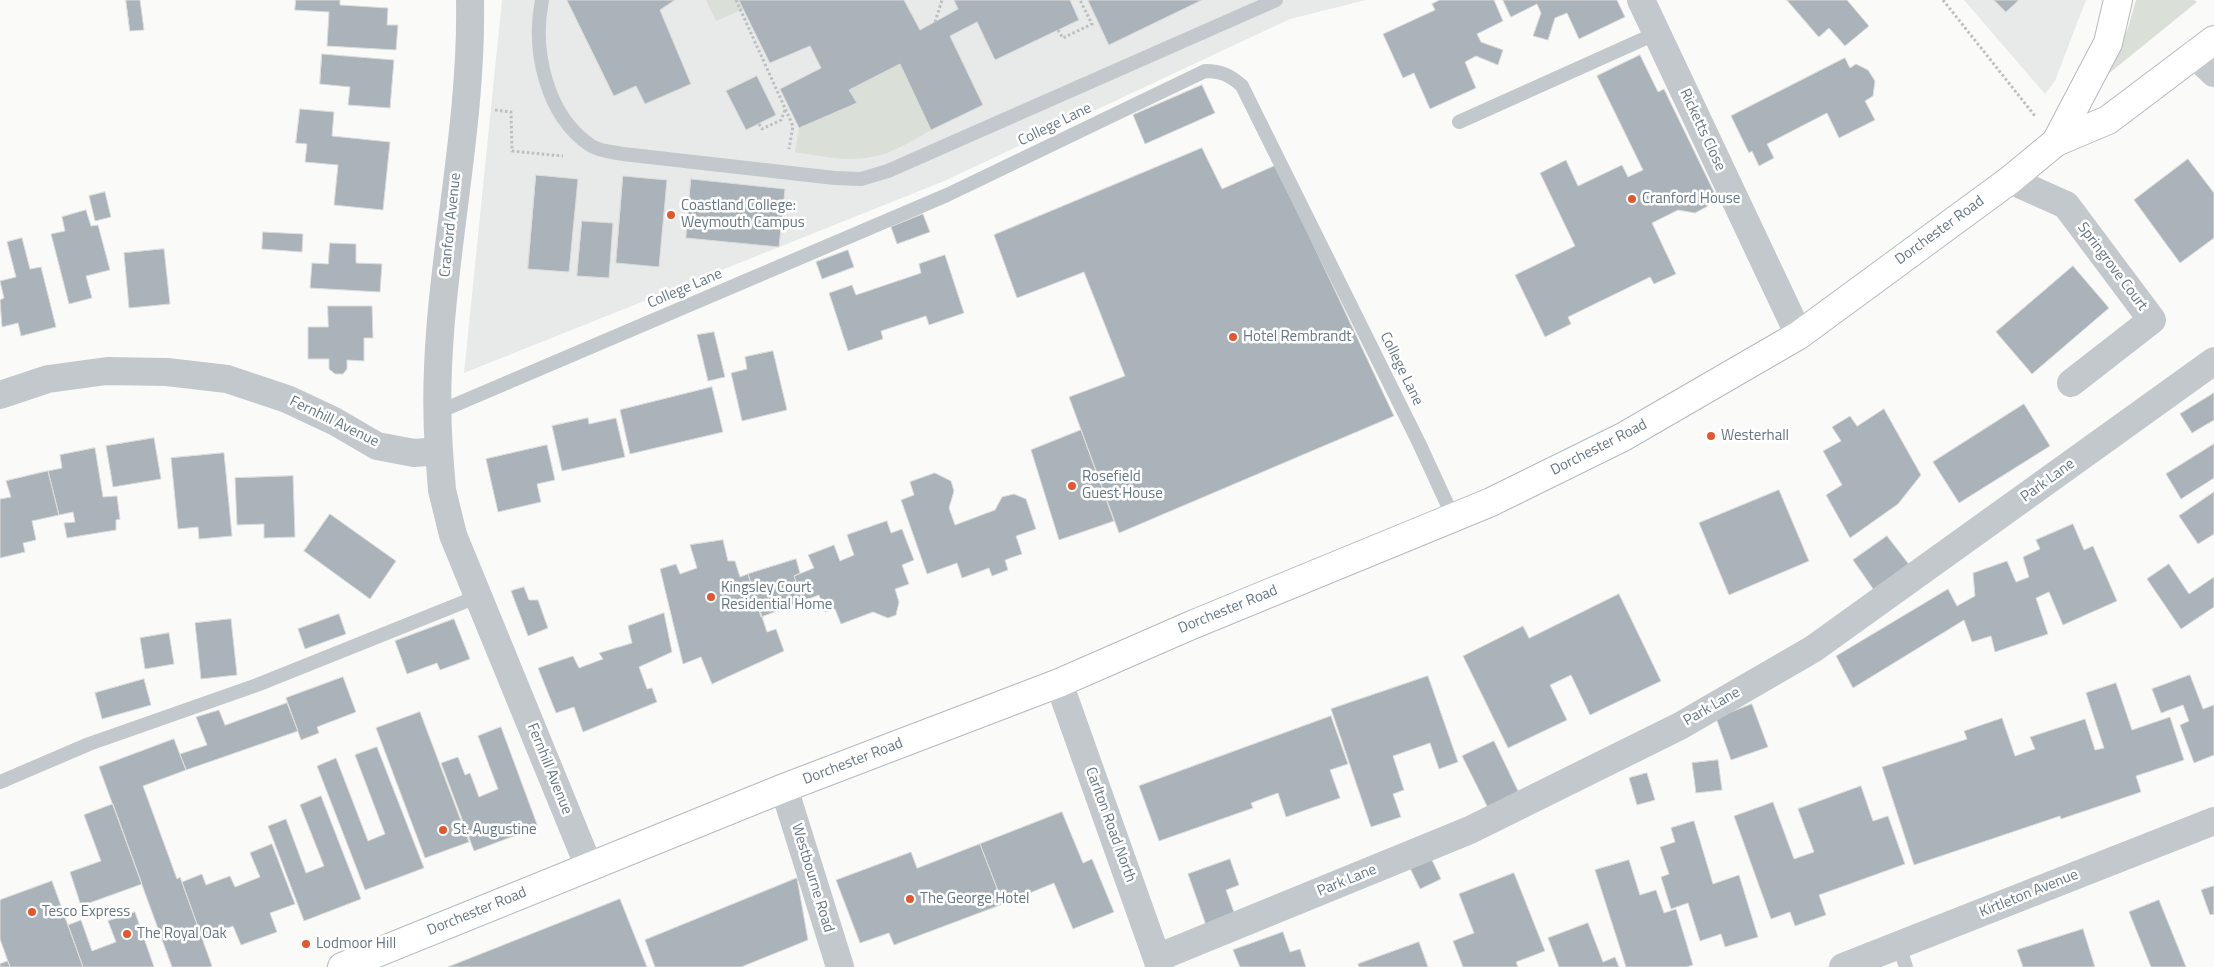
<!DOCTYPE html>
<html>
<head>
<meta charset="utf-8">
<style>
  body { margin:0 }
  canvas { display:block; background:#fafaf8 }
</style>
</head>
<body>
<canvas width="2214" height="967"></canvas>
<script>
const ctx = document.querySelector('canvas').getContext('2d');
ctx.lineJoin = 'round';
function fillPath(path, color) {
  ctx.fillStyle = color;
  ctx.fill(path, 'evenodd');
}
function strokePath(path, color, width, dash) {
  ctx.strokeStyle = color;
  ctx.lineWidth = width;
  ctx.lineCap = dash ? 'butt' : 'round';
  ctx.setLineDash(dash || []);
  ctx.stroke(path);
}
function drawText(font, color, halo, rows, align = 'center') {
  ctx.font = font + ' "Titillium Web",sans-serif';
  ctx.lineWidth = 5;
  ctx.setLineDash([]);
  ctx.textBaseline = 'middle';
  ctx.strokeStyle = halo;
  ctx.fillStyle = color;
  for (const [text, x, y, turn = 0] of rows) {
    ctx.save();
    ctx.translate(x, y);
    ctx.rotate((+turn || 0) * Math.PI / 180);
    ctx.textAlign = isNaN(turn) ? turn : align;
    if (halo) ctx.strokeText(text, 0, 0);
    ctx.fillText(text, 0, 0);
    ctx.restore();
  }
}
fillPath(new Path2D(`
  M502 0H1366L1290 19 942 182 464 373Z
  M1964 0H2086L2055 81 2045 94Z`), '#e8e9e9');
fillPath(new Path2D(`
  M706 0H739L744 9 716 21Z
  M2136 0H2194L2197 2 2107 75 2128 28Z
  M900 64 931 130C917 138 902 147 887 153 856 164 826 157 795 152L799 128 857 103 849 90Z`), '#dadfd7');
const building = new Path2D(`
  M126 0H140L144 30 130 31Z
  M296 0H340V5L388 8 387 25H398L396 50 327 46 329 12 295 10Z
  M567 0H675L660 10 691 84 645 104 636 86 614 96Z
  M739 0H904L920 30 958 9 954 0H1070L1079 20 995 60 977 22 950 36 983 105 931 130 900 64 849 90 857 103 799 128 780 89 821 68 810 46 770 63Z
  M1088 0H1202L1109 45Z
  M1440 0H1494L1503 21 1477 34 1481 42 1503 50 1498 65 1476 56 1465 62 1476 88 1430 109 1414 73 1403 78 1383 34 1435 10 1432 4Z
  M1503 0H1617L1625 17 1579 39 1567 13 1555 18 1548 40 1533 36 1541 13 1537 4 1511 17Z
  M1787 0H1847L1869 26 1845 46 1829 28 1819 37Z
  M1994 0H2019L2006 12Z
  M322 54 394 60 390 108 348 105 350 87 320 84Z
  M1640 55 1658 92 1664 89 1714 192 1708 206 1695 213 1678 210 1652 223 1676 274 1654 284 1650 277 1568 317 1571 324 1545 337 1515 275 1575 246 1540 173 1566 160 1578 186 1622 165 1628 177 1643 170 1597 76Z
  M1845 58 1850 68 1856 64 1868 70 1875 81 1873 96 1865 101 1875 120 1839 138 1827 113 1767 144 1774 158 1759 166 1752 151 1749 153 1731 116Z
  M757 76 776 115 746 130 726 91Z
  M1202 85 1215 113 1145 144 1133 115Z
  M300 109 334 112 332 136 390 142 383 210 334 205 338 165 305 162 307 144 296 143Z
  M1202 148 1222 189 1276 165 1394 416 1119 533 1069 397 1125 376 1084 272 1017 298 994 235Z
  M2188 159 2214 193V238L2180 263 2134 200Z
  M536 175 578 179 569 272 528 269Z
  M623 176 667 180 659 267 616 263Z
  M691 179 785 189 779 247 686 238Z
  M105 192 111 217 95 221 89 196Z
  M86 210 91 226 98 225 110 270 86 276 92 298 69 304 51 234 65 231 62 217Z
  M923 214 930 232 897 244 891 227Z
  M582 221 613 223 609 278 577 276Z
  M263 232 303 234 302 252 262 249Z
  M22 238 30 269 41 267 56 327 21 336 18 323 2 327 0 300 4 298 0 281 16 277 7 242Z
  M330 243 356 244V263L382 264 380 292 310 288 312 263 328 264Z
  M164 249 170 304 129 308 124 253Z
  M848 250 854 267 822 279 816 262Z
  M945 255 964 313 929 325 926 316 881 331 883 339 848 351 829 293 852 285 856 295 921 273 919 264Z
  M2073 266 2109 308 2032 374 1996 332Z
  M328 306H372L373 338H364V361L347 360V369L343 374H335L329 369V359H308V327H328Z
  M714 332 725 377 708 381 697 335Z
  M773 351 787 410 742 421 731 373 747 369 745 357Z
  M712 387 723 432 630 454 620 410Z
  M2214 393V420L2192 433 2180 414Z
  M2024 404 2050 446 1959 503 1933 462Z
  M1884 409 1921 475 1898 504 1850 538 1826 495 1842 485 1823 451 1841 441 1832 427 1850 416 1857 426Z
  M588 418 589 424 616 418 625 457 562 471 552 426Z
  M1081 430 1114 521 1059 540 1031 450Z
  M154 438 161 479 113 487 106 446Z
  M2214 444V478L2181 499 2166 474Z
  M547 445 555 480 537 484 541 502 498 512 486 459Z
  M95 448 103 497 117 496 120 519 116 520V530L67 538 64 523 75 522 73 512 59 515 48 471 62 468 60 455Z
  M224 453 232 536 199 539 198 527 178 529 171 458Z
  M48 471 59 515 32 521 36 540 23 543 25 552 0 558V499L11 497 6 481Z
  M935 473 951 481 954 491 949 508 955 525 995 510 1002 497 1014 494 1026 499 1036 529 1016 536 1022 554 1005 560 1008 570 992 576 989 568 962 578 957 563 927 574 901 500 914 495 910 482Z
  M293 476 295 537 264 538V524L237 525 235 478Z
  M1779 490 1809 561 1729 595 1699 523Z
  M2214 492V534L2198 544 2179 516Z
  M330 514 396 561 370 599 304 551Z
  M887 521 891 533 902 529 914 560 902 565 909 584 895 589 899 602 896 615 888 618 873 612 841 624 835 609 825 612 819 595 803 601 794 576 814 568 808 555 834 545 840 561 854 555 847 535Z
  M2073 524 2084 550 2093 546 2117 601 2063 625 2049 592 2036 598 2048 634 1995 652 1991 636 1972 642 1964 620 1853 688 1836 656 1948 589 1957 606 1975 596 1973 573 2007 561 2016 582 2029 577 2023 557 2040 549 2036 540Z
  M1887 536 1911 567 1876 593 1853 560Z
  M723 540 728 561H735L740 577 748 574 767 632 776 629 784 651 712 684 701 657 683 664 660 569 676 564 680 574 697 568 690 545Z
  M796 559 800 573 794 576 803 601 761 617 748 574Z
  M2169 564 2189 594 2214 577V607L2181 629 2147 579Z
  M524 587 529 600H538L548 628 528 636 511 591Z
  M1619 594 1661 681 1590 715 1571 675 1550 685 1567 720 1508 748 1463 656 1523 626 1529 638Z
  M664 613 672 652 639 667 647 689 652 688 657 702 583 732 574 707 556 713 538 668 573 656 579 668 603 659 599 653 632 643 628 626Z
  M339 614 346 634 305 649 298 629Z
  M231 619 237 675 201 679 195 623Z
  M454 619 470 659 440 670 437 663 407 674 395 641Z
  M169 633 174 664 145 669 140 638Z
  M2190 675 2203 709 2214 705V755L2194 763 2180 725 2189 721 2183 705 2161 713 2152 689Z
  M1428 676 1458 762 1439 769 1430 743 1393 756 1404 790 1393 794 1401 817 1371 827 1331 709Z
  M343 677 356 712 317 727 319 733 301 740 286 698Z
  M144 679 151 705 102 719 95 693Z
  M2116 683 2132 730 2170 717 2184 760 2136 776 2141 792 2061 819 2060 816 1914 865 1882 767 1967 739 1964 731 2002 718 2015 756 2035 749 2030 737 2085 719 2095 750 2104 748 2086 693Z
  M287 703 298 731 186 770 180 754 207 745 196 717 219 710 225 725Z
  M1752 704 1768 747 1731 760 1716 718Z
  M420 712 469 842 425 858 376 728Z
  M1331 716 1348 764 1330 770 1340 798 1286 817 1278 793 1251 803 1253 808 1159 841 1139 786Z
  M501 727 538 827 474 851 441 763 458 757 465 775 470 773 479 797 498 789 478 736Z
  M174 739 186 770 143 786 177 879 180 877 212 966 209 967H172L99 767Z
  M1494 741 1520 795 1489 810 1462 756Z
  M377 747 424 868 365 890 317 766 336 758 368 841 385 834 355 755Z
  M1718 760 1722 790 1696 793 1692 763Z
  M1647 773 1655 800 1637 805 1629 778Z
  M1861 786 1873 821 1888 816 1905 864 1819 895 1826 915 1795 926 1790 912 1771 919 1734 816 1773 802 1794 859 1814 852 1798 809Z
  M321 796 361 899 304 921 268 826 286 819 306 873 324 866 300 805Z
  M113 804 142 884 81 906 70 872 101 861 84 815Z
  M1062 812 1083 863 1092 859 1114 912 1073 929 1054 883 1003 904 980 844Z
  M1694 821 1713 884 1739 875 1758 937 1725 947 1721 934 1700 941 1688 903 1671 909 1661 877 1669 874 1660 847 1675 842 1671 828Z
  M272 844 295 904 270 913 277 932 241 945 233 926 202 938 182 882 202 874 206 885 230 876 235 887 260 877 250 853Z
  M980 844 1003 904 894 945 889 933 860 943 836 880 911 852 917 868Z
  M1431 858 1441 879 1420 889 1410 868Z
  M1230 859 1239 885 1226 890 1235 915 1206 925 1188 874Z
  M1629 860 1640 895 1656 890 1664 913 1676 909 1693 965 1686 967H1626L1595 870Z
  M1514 873 1545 951 1516 962 1518 967H1463L1453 941 1474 933 1459 894Z
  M797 878 808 940 741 967H655L645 940Z
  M52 881 83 967H10L0 939V900Z
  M2214 886V914L2210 915 2201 890Z
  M620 899 647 967H448Z
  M2159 900 2186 967H2151L2129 912Z
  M135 912 154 967H83L68 925 81 920 92 951 116 942 108 921Z
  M1588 923 1603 962 1615 957 1619 967H1559L1548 938Z
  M2083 929 2095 967H2023L2017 950Z
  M1283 932 1290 952 1300 949 1306 967H1240L1233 950Z
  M1419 942 1428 967H1359L1358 964Z
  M8 961 10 967H0V964Z`);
fillPath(building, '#aab3b9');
strokePath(building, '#dcdcda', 1);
const secondary = new Path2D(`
  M2056 142 2108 43 2118 0
  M342 967 784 788 1059 683 1194 624 1491 502 1623 437 1799 335 2010 180 2056 142 2108 120 2214 40`);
strokePath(secondary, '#b3babf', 30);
strokePath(new Path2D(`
  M736 0 793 126 789 149
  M1943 0 2035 116
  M935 22 942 0
  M1058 30 1063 38 1092 24 1080 0
  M495 110 511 112 512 151 563 156
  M759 124 762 129 781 120 785 110`), '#bbbfc2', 3, [2.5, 2.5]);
strokePath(new Path2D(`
  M542 0C532 50 546 115 590 145 598 151 613 152 623 154L835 178 861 179 888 171 1276 0
  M1459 122 1657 33
  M436 413 947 195 1205 71C1221 71 1230 75 1242 86L1419 443 1454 519
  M0 782 89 744 257 685 479 596
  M1899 946 1906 967`), '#c3c8cc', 14);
strokePath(new Path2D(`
  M1641 0 1799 335
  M2194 54 2214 73
  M2010 180 2066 205 2152 320 2071 383
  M0 395 48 379 107 371 167 372 227 379 287 399 334 421 377 446 414 453 439 451 442 490 453 535 589 867
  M439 451C428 300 473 151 470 0
  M1059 683 1160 967
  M784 788 840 967
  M1157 958 1470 830 1680 726 1813 649 2214 361
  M1843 967 2214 821`), '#c3c8cc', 28);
strokePath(secondary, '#fff', 28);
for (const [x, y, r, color] of [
  [1632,199,5,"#e4572e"],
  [671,215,5,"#e4572e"],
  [1233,337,5,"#e4572e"],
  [1711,436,5,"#e4572e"],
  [1072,486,5,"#e4572e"],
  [711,597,5,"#e4572e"],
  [443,830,5,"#e4572e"],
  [910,899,5,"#e4572e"],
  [32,912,5,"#e4572e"],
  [127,934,5,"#e4572e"],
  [306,944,5,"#e4572e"]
]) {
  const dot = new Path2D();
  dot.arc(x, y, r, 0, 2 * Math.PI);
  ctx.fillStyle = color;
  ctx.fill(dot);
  strokePath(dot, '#fff', 2);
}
drawText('15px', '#657683', '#fff', [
  ["College Lane",1055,125,-26],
  ["Ricketts Close",1702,130,65],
  ["Cranford Avenue",451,225,-84],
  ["Dorchester Road",1940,231,-36],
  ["Springrove Court",2112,267,53],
  ["College Lane",685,289,-23],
  ["College Lane",1401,369,64],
  ["Fernhill Avenue",334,422,26],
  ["Dorchester Road",1599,448,-27],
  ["Park Lane",2048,481,-36],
  ["Dorchester Road",1228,610,-22],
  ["Park Lane",1712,707,-30],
  ["Dorchester Road",853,762,-21],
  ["Fernhill Avenue",549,769,68],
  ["Carlton Road North",1110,825,70],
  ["Westbourne Road",812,878,73],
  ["Park Lane",1347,881,-22],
  ["Kirtleton Avenue",2029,894,-22],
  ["Dorchester Road",477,912,-22]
]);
drawText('15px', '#657683', '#fff', [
  ["Cranford House",1642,199],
  ["Coastland College:",681,206],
  ["Weymouth Campus",681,223],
  ["Hotel Rembrandt",1243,337],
  ["Westerhall",1721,436],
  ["Rosefield",1082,477],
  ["Guest House",1082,494],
  ["Kingsley Court",721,588],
  ["Residential Home",721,605],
  ["St. Augustine",453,830],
  ["The George Hotel",920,899],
  ["Tesco Express",42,912],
  ["The Royal Oak",137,934],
  ["Lodmoor Hill",316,944]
], 'left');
</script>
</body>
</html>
